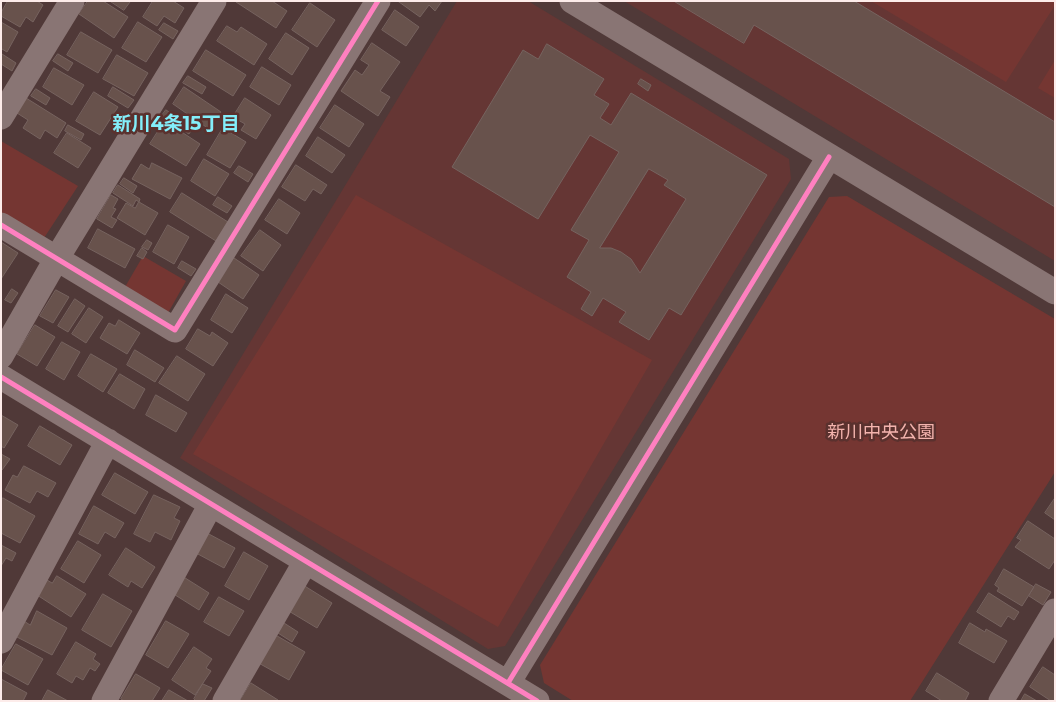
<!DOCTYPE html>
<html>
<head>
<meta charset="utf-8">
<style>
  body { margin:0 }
  #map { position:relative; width:1056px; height:702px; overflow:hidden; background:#503938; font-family:Montserrat,sans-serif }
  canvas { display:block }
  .frame { position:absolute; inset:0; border:2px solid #fdecea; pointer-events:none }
</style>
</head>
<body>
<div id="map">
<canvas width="1056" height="702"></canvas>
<div class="frame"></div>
</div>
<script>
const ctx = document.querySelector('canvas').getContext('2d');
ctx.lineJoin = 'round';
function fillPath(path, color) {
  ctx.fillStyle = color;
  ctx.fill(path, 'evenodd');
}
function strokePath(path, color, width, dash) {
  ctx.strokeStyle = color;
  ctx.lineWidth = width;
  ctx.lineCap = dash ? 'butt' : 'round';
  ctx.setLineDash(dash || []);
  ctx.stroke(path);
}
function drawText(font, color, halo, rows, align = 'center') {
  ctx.font = font + ' Montserrat,"Noto Sans JP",sans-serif';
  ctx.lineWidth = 5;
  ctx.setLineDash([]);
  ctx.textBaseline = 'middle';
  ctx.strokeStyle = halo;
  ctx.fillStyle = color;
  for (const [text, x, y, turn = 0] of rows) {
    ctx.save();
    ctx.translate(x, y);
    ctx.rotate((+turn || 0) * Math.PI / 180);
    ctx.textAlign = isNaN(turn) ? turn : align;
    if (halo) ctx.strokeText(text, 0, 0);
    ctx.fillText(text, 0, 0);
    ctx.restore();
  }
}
fillPath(new Path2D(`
  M457 1H528L789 159 791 179 505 646 488 649 180 458Z
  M624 1H1055V261Z`), '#653634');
fillPath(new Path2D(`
  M871 1H1055V5L1006 82Z
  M1055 60V98L1038 88Z
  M1 141 78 186 44 238 1 213Z
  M356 195 652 360 498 627 193 454Z
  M847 196 1055 319V472L910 701H573L544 683 540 665 829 197Z
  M143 256 186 281 168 313 125 287Z`), '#753632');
const building = new Path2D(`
  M8 1H37L43 5 33 22 26 17 20 27 1 16V13Z
  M88 1H103L128 17 114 38 79 14Z
  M110 1H128L130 2 124 10Z
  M153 1H173L184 8 175 23 164 16 157 26 143 17Z
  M236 1H272L287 11 276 28 236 2Z
  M400 1H442L435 11 429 5 420 17 399 2Z
  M674 1H854L1055 122V207L754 25 744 43Z
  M310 3 335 20 317 47 292 30Z
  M395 10 419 27 406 46 382 30Z
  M1 22 18 32 7 52 2 49 1 51Z
  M138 22 162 37 146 62 122 48Z
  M164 23 178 31 173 39 159 30Z
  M227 26 237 32 241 27 267 44 254 65 217 41Z
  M81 32 112 50 98 73 67 55Z
  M286 33 309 48 292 75 269 59Z
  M372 43 400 62 380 91 390 97 378 116 341 91 355 70 362 75 369 65 361 60Z
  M547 44 604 79 594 95 609 104 600 118 611 125 631 93 767 175 681 315 669 308 649 340 619 322 626 312 603 298 592 316 581 309 591 292 567 277 589 240 571 230 619 152 590 135 538 219 452 167 523 50 538 59ZM649 169 668 180 664 185 686 199 640 273 631 259 621 252 611 248H600Z
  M206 50 246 75 233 96 193 71Z
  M2 54 16 63 12 71 1 64Z
  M58 54 73 63 68 71 53 61Z
  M117 55 148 73 134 96 103 79Z
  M262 67 291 85 279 105 250 87Z
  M54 68 84 85 72 105 43 87Z
  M188 76 206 87 202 94 183 83Z
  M641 79 651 85 648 91 638 84Z
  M113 87 134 100 128 108 108 96Z
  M184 87 221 112 209 129 173 104Z
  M36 89 50 98 46 105 31 96Z
  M94 92 118 107 100 135 76 121Z
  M26 98 66 123 57 138 45 130 40 139 23 128 28 120 17 113Z
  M245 98 271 115 256 139 241 130 245 124 233 117Z
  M335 105 364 124 349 147 320 128Z
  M166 110 193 127 189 134 161 117Z
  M68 125 84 134 81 140 65 131Z
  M161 127 174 135 177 129 200 144 186 166 150 144Z
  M223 128 246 142 230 168 207 155Z
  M67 133 91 148 78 168 54 153Z
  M318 137 345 155 332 173 306 156Z
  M204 159 229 174 215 196 191 181Z
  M152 163 182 178 170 199 132 179 141 164 149 169Z
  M296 165 327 185 321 194 313 189 305 201 282 187Z
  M239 166 253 174 248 182 234 173Z
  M124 178 137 186 133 193 120 184Z
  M118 185 140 199 139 202 136 200 133 206 113 193Z
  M182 193 228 222 216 241 170 212Z
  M111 195 118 199 113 208 116 209 111 217 117 220 112 228 97 219Z
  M218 197 232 206 227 213 213 205Z
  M279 199 300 213 287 234 265 220Z
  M139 202 158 213 145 235 117 218 126 203 135 208Z
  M168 225 189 237 174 264 153 252Z
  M98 229 135 249 125 268 88 248Z
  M260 230 281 245 263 271 241 256Z
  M147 240 152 243 148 250 142 247Z
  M1 242 18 253 1 279Z
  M142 248 147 252 143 259 137 256Z
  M234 258 259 275 243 299 218 282Z
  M182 261 196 269 191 276 178 268Z
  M12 289 18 293 11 303 5 300Z
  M56 290 69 297 53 323 40 316Z
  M226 294 248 308 232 333 211 320Z
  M75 299 85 306 68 332 58 326Z
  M89 308 103 317 86 343 72 334Z
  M119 320 140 333 127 354 100 338 109 323 115 326Z
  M35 325 55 337 37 366 17 354Z
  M198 329 210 336 212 332 228 343 213 366 186 349Z
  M62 342 80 352 64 380 46 369Z
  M135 350 164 368 155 382 127 365Z
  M91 354 117 369 103 392 78 376Z
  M177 356 205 374 188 401 159 383Z
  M120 374 145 389 134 409 108 393Z
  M156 395 187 413 176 432 146 415Z
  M1 415 18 425 4 448 1 446Z
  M40 426 72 445 60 465 28 446Z
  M1 454 10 459 2 470H1Z
  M24 466 56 483 48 497 37 491 30 503 5 490 13 475 17 477Z
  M115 473 148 492 135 514 102 495Z
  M154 495 180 507 174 518 180 521 171 540 155 532 150 542 134 534Z
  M3 498 35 516 20 543 1 533V501Z
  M1055 498V520L1045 513Z
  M94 506 124 523 115 538 105 532 98 544 79 534Z
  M1028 521 1055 539V560L1049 569 1015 547 1021 540 1017 538Z
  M207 533 235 548 224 568 196 553Z
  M78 541 101 555 84 583 61 569Z
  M1 545 16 553 12 561 6 558 1 566Z
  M126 548 155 567 142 588 131 581 128 587 109 575Z
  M244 552 268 566 249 600 225 586Z
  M1004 569 1034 587 1022 606 997 591 999 588 995 585Z
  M57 576 86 594 71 617 37 595 47 580 52 583Z
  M182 576 209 593 199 610 172 593Z
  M1036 584 1051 592 1043 605 1029 596Z
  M303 585 332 603 317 628 287 610Z
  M989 593 1019 612 1014 620 1008 616 1001 627 977 612Z
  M103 594 132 611 111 647 82 630Z
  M219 597 244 611 229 636 204 622Z
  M37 611 67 628 52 655 15 636 24 621 30 625Z
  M166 621 189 634 168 668 146 655Z
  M284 623 298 632 292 642 278 633Z
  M970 623 985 632 986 629 1007 641 994 663 959 643Z
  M272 633 305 652 289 680 255 661Z
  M76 642 96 654 93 659 100 664 95 671 90 668 83 680 76 676 72 683 57 674Z
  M16 644 43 659 28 685 1 670Z
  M194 647 212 659 206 668 211 671 195 695 172 680Z
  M1043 667 1055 675V701H1051L1030 687Z
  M937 673 969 693 965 701H942L926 691Z
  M136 674 160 688 152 701H124L121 699Z
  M1 679 27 693 23 701H1Z
  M251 683 278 700 277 701H240Z
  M203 684 212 688 204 701H196L194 699Z
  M48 690 68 701H42Z
  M169 690 188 701H162Z
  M1025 694 1037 701H1021Z`);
fillPath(building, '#68524c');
strokePath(building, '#76635f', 1);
strokePath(new Path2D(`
  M572 1 1055 292
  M1 117 72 1
  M1 225 175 330 378 1
  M1 356 57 258 214 1
  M1 377 537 701
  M1 641 108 441
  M508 683 829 157
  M104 701 211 504
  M225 701 306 561
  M1001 701 1055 611`), '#897574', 25);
strokePath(new Path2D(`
  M1 225 175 330 378 1
  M1 377 537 701
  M508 683 829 157`), '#ff80c0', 5);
drawText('18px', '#f3b3ad', '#5a312e', [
  ["新川中央公園",881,433]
]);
drawText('bold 19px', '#83eefa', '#5a312e', [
  ["新川4条15丁目",176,124]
]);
</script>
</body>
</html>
